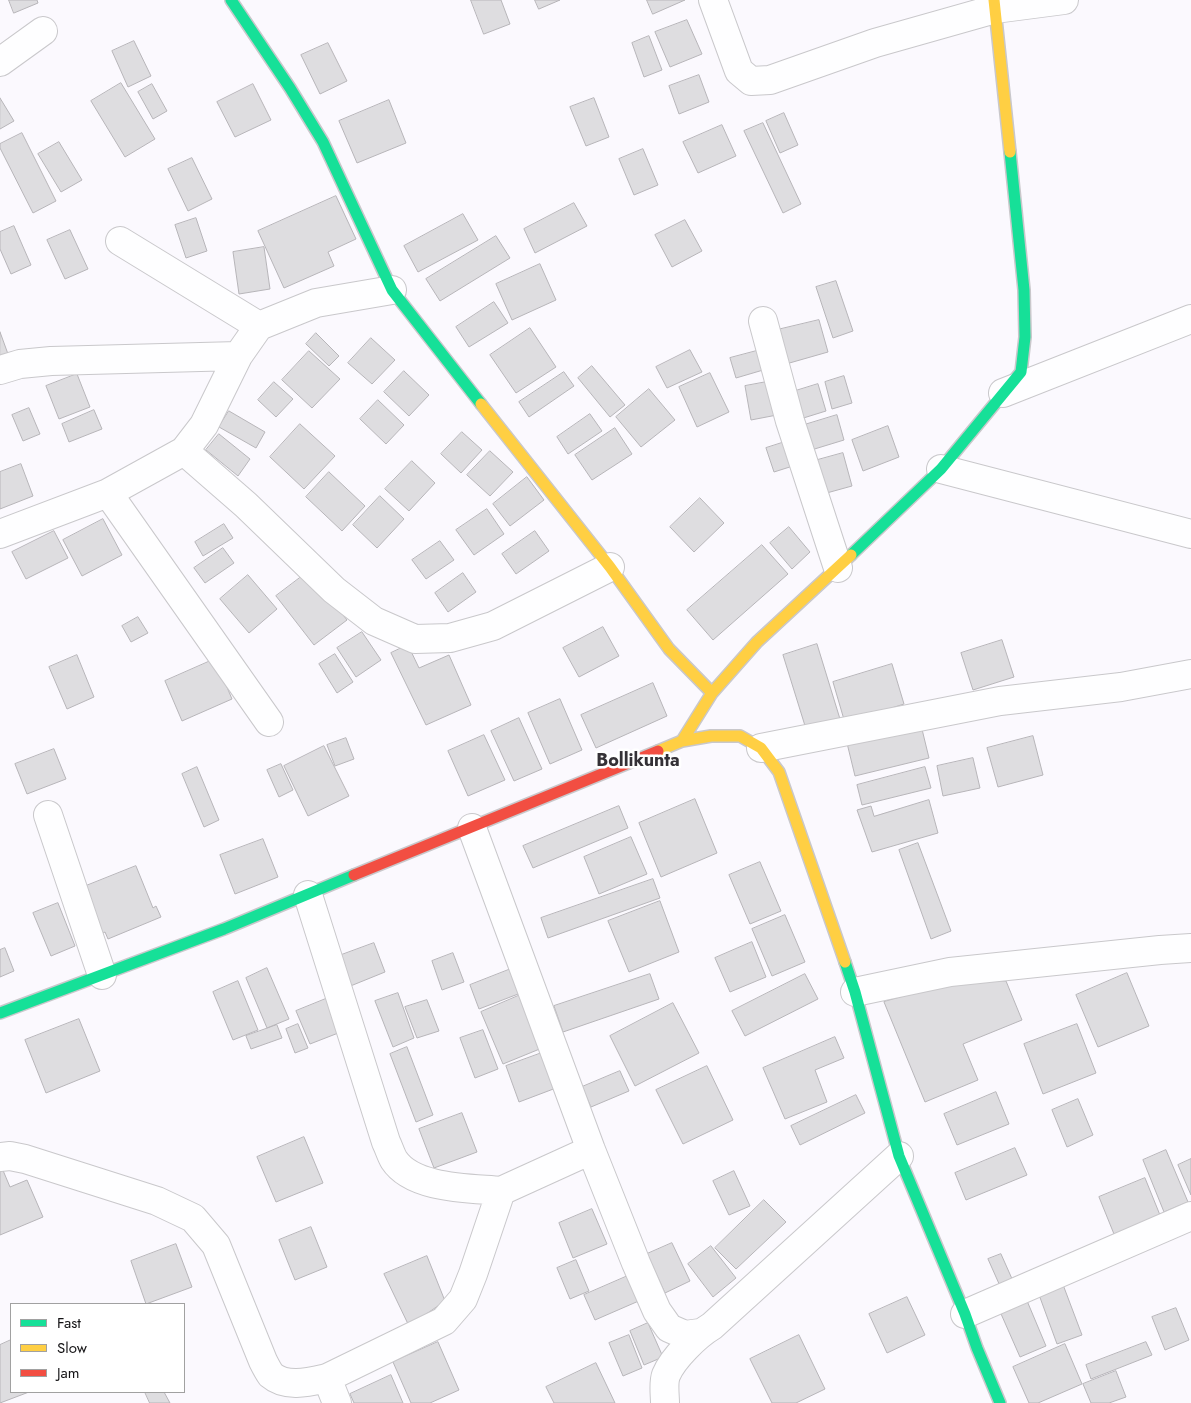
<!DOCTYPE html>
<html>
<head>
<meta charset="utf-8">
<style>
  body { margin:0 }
  #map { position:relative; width:1191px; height:1403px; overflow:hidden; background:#fbf9fe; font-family:Jost,sans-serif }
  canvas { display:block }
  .legend { position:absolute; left:10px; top:1303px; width:175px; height:90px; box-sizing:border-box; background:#fff; border:1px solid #a1a1a1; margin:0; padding:6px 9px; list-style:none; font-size:15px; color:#141315 }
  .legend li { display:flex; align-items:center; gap:10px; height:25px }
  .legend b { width:25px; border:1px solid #a1a1a1 }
</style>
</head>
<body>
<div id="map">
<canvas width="1191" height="1403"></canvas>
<ul class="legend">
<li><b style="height:6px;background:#16e098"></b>Fast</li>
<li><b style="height:6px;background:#ffcf43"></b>Slow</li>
<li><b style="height:6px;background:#f24e42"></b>Jam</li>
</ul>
</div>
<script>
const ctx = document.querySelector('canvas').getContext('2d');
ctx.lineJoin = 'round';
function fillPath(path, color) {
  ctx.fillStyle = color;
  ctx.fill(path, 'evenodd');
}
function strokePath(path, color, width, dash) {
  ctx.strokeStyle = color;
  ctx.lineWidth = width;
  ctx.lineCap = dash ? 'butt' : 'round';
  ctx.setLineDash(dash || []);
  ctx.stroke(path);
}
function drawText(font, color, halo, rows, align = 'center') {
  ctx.font = font + ' Jost,sans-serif';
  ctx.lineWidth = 5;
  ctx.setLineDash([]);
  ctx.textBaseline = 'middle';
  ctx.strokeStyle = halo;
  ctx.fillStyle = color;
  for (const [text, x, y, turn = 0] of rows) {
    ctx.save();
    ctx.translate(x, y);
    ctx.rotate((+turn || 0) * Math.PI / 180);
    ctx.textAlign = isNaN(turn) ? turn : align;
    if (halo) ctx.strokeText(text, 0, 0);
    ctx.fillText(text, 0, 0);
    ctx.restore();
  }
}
const building = new Path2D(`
  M9 0H37L38 3 14 13Z
  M471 0H501L510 24 484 34Z
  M535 0H560L539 9Z
  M647 0H685L653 14Z
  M687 20 702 54 670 67 655 32Z
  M649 36 662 70 644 77 632 43Z
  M134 41 151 76 128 87 112 51Z
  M328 43 347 81 320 94 301 55Z
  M699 75 709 102 679 114 669 86Z
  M121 83 155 139 125 157 91 101Z
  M152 84 167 111 153 119 138 92Z
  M253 84 271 120 235 137 217 102Z
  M0 98 14 121 0 129Z
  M594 98 609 137 586 146 570 107Z
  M389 100 406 143 357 163 339 121Z
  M784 113 798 145 780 153 766 121Z
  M763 123 801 204 783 213 744 131Z
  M722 125 736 156 698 173 683 142Z
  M22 133 56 201 33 213 0 148V144Z
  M59 142 82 180 61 192 38 154Z
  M643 149 658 185 634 195 619 159Z
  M192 158 212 199 188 211 168 169Z
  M336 196 356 239 328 252 334 266 284 288 258 231Z
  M574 203 587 226 535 253 524 229Z
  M463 214 478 240 418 272 404 246Z
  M196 218 207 251 186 258 175 225Z
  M685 220 702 251 672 267 655 235Z
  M14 226 31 265 11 274 0 249V232Z
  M70 230 88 269 65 279 47 240Z
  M496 236 510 258 440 301 426 279Z
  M264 247 270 289 239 294 233 252Z
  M540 264 556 300 512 320 496 284Z
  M836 281 853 331 833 338 816 287Z
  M494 302 508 323 469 347 456 327Z
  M819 320 828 352 786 364 777 330Z
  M530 328 556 367 516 393 490 355Z
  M0 332 8 354 0 357Z
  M316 333 339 356 329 366 306 344Z
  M371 338 395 360 372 384 348 363Z
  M764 349 770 368 736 378 730 358Z
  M690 350 702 372 667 388 656 367Z
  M309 351 340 379 312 408 282 380Z
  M592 366 625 405 610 417 578 378Z
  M404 371 429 395 409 416 384 392Z
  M564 372 574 386 529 417 519 402Z
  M710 373 729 412 697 427 679 387Z
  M77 374 90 407 59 419 46 386Z
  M844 376 852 403 832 409 825 382Z
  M772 381 777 415 751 420 745 386Z
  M274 382 293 399 276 417 258 400Z
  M818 384 826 411 797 420 789 393Z
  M649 389 675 420 641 447 616 417Z
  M378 400 404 425 386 444 360 419Z
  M29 408 40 434 23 441 12 415Z
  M94 410 102 429 69 442 62 424Z
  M229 411 265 432 256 448 219 427Z
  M590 414 602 431 568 454 557 437Z
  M837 415 844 440 808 451 801 426Z
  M300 424 335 456 304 489 270 457Z
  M888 426 899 457 863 471 852 440Z
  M615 428 632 454 592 480 575 455Z
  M462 432 482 450 461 473 441 454Z
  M219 434 250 459 238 476 206 450Z
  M788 441 796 465 774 472 766 448Z
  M490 451 513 472 490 496 467 475Z
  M843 453 852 486 823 494 814 461Z
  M412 461 435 483 409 511 385 489Z
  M21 464 33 496 0 509V472Z
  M329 472 365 506 342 531 306 497Z
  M527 477 544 500 510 526 493 504Z
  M380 496 404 519 377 548 353 525Z
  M700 498 724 523 694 552 670 527Z
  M487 509 504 534 474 555 456 530Z
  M103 519 122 555 82 576 63 540Z
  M224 524 233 538 203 556 195 542Z
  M789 527 810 552 792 569 770 543Z
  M54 531 68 558 26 579 12 552Z
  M535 531 549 551 516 574 502 554Z
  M440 541 454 560 426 579 412 560Z
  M762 545 788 574 713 640 687 610Z
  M223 548 234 563 205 583 194 568Z
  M309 571 347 620 314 645 276 596Z
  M463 573 476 592 448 612 435 593Z
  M248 575 277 609 249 633 220 599Z
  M138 617 148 633 131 642 122 626Z
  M603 627 619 656 579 677 563 648Z
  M362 632 381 660 356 677 337 648Z
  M1002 640 1014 677 973 690 961 653Z
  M817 644 840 719 806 729 783 655Z
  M408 645 419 668 449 655 471 705 426 725 391 653Z
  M335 654 353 682 337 693 319 664Z
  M77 655 94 697 67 709 49 667Z
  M215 659 232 699 182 721 165 681Z
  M892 664 904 704 845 723 833 682Z
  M653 683 667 716 596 748 581 715Z
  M560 699 582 750 550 764 528 713Z
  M519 718 542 769 514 781 491 731Z
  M920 721 929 758 855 776 846 739Z
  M484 735 505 780 468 796 448 751Z
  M1033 736 1043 775 998 787 987 748Z
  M346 738 354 759 335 766 327 745Z
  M324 746 349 796 308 816 284 766Z
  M54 749 66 779 27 794 15 764Z
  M973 758 980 788 943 796 937 766Z
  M281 764 293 790 279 797 267 770Z
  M197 767 219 820 204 827 182 774Z
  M925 767 931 788 862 805 857 785Z
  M695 799 717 853 661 877 639 823Z
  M929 800 938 833 872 852 857 810 871 806 874 816Z
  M619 806 628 828 533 868 523 846Z
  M631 837 647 874 599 894 584 857Z
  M263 839 278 877 235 894 220 855Z
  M918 843 951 931 931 939 899 850Z
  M760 862 781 911 750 924 729 875Z
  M136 866 153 908 156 906 161 917 108 939 105 932 101 934 81 888Z
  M653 879 660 898 548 938 541 918Z
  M660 901 679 952 629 972 608 921Z
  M58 903 75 946 51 956 33 913Z
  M785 915 805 962 772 976 752 929Z
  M752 942 766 977 730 992 715 958Z
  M374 943 385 972 348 987 336 957Z
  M5 948 14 971 0 977V950Z
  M453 953 464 982 442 990 432 961Z
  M516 967 526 991 479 1009 470 985Z
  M267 968 289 1019 267 1028 246 978Z
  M1127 973 1149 1026 1098 1047 1076 995Z
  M650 974 659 999 563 1032 554 1006Z
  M805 974 818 999 745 1036 732 1011Z
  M964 979 1006 981 1022 1020 963 1044 978 1080 925 1102 884 1002Z
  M238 981 258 1030 233 1040 213 992Z
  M398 993 414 1038 393 1047 375 1001Z
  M525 993 547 1046 503 1064 481 1012Z
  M333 996 346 1030 310 1044 296 1011Z
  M427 1000 439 1031 417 1038 405 1007Z
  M673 1003 699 1053 635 1086 610 1036Z
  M79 1019 100 1071 46 1093 25 1040Z
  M298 1024 308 1048 295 1053 286 1029Z
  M1077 1024 1096 1073 1043 1094 1024 1044Z
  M277 1025 282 1038 251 1049 246 1036Z
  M483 1030 498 1069 475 1078 460 1038Z
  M835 1037 844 1058 815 1070 827 1102 785 1119 763 1068Z
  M407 1047 433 1115 416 1122 390 1054Z
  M550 1050 564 1085 519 1102 506 1066Z
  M707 1066 733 1120 683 1144 656 1090Z
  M620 1071 629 1091 591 1107 582 1087Z
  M996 1092 1009 1124 957 1145 944 1114Z
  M856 1095 865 1113 800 1145 791 1126Z
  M1078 1099 1093 1135 1067 1147 1052 1110Z
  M462 1113 477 1152 434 1168 419 1129Z
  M304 1137 323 1183 276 1202 257 1157Z
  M1015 1148 1027 1175 966 1200 955 1173Z
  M1166 1150 1188 1202 1164 1212 1143 1160Z
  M1191 1159V1195L1178 1165Z
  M2 1168 10 1187 27 1180 43 1217 0 1235V1169Z
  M734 1171 750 1206 729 1215 713 1181Z
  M1145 1178 1162 1220 1116 1239 1099 1197Z
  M764 1200 786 1222 736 1269 715 1248Z
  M592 1209 607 1244 573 1258 559 1223Z
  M311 1227 327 1267 295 1280 279 1240Z
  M672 1243 690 1281 665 1293 647 1254Z
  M176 1244 192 1287 146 1304 131 1261Z
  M711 1246 736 1278 713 1297 688 1264Z
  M1001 1254 1013 1281 1000 1286 988 1259Z
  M427 1256 445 1301 409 1326 384 1274Z
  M576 1260 589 1291 570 1299 557 1268Z
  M630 1275 641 1300 595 1320 584 1295Z
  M1062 1282 1082 1335 1057 1344 1038 1292Z
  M1025 1296 1046 1346 1020 1357 998 1307Z
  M907 1297 925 1335 887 1353 869 1314Z
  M1176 1308 1189 1340 1165 1350 1152 1317Z
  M648 1323 663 1357 644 1365 630 1331Z
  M629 1335 642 1368 623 1376 609 1343Z
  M799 1335 825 1389 796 1403H772L750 1359Z
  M11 1340V1392H29L0 1403V1345Z
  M438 1342 459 1390 430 1403H411L393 1362Z
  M1146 1342 1152 1355 1091 1379 1086 1365Z
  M1065 1344 1082 1384 1038 1403H1029L1013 1367Z
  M596 1363 615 1403H554L546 1387Z
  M1116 1371 1126 1397 1109 1403H1091L1083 1384Z
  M391 1375 403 1403H354L350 1394Z
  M145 1392H164L170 1403H150Z`);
fillPath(building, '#dedde0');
strokePath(building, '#b7b5b9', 1);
const street = new Path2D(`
  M713 0 739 71 751 81 770 80 875 43 995 9 1064 0
  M0 62 43 31
  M120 241 259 326
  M763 321 790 421 838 568
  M0 370 20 364 51 361 238 356
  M1003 393 1191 319
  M184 451 246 505 334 590 374 621 415 639 450 638 493 626 610 567
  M941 469 1191 534
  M108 493 269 722
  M0 534 108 493 184 451 204 425 238 356 259 326 316 303 392 290
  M761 748 1000 701 1121 687 1191 674
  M48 815 102 975
  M472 828 591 1150 636 1263 657 1311 669 1328 685 1335 700 1333
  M308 895 386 1142C389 1148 391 1155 394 1160 413 1189 470 1188 501 1191
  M855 992 950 972 1160 950 1191 948
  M0 1157 10 1156 25 1159 157 1201 193 1218 216 1245 263 1361C265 1365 268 1371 271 1375 286 1388 309 1382 327 1378L444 1321 463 1299 473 1274 501 1191 591 1150
  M965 1314 1191 1216
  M327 1378 337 1403
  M665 1403C665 1395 663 1383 666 1375 673 1358 697 1335 712 1326L899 1156`);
const fast = new Path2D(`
  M231 0 290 88 323 142 392 290 481 404
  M851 555 941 469 1021 372 1025 337 1024 290 1010 152
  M845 962 855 992 899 1156 965 1314 977 1348 1000 1403
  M0 1013 224 929 354 875`);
const slow = new Path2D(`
  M994 0 1010 152
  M481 404 610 567 669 649 712 693
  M682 741 712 693 757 642 851 555
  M658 751 682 741 711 736H740L761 748 779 772 845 962`);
const jam = new Path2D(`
  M354 875 658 751`);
strokePath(street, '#c9c8cb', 30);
strokePath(fast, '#c9c8cb', 14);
strokePath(slow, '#c9c8cb', 14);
strokePath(jam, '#c9c8cb', 14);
strokePath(street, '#fefeff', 28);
strokePath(fast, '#16e098', 11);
strokePath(slow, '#ffcf43', 11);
strokePath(jam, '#f24e42', 11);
drawText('bold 18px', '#343136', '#fff', [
  ["Bollikunta",638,762]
]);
</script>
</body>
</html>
